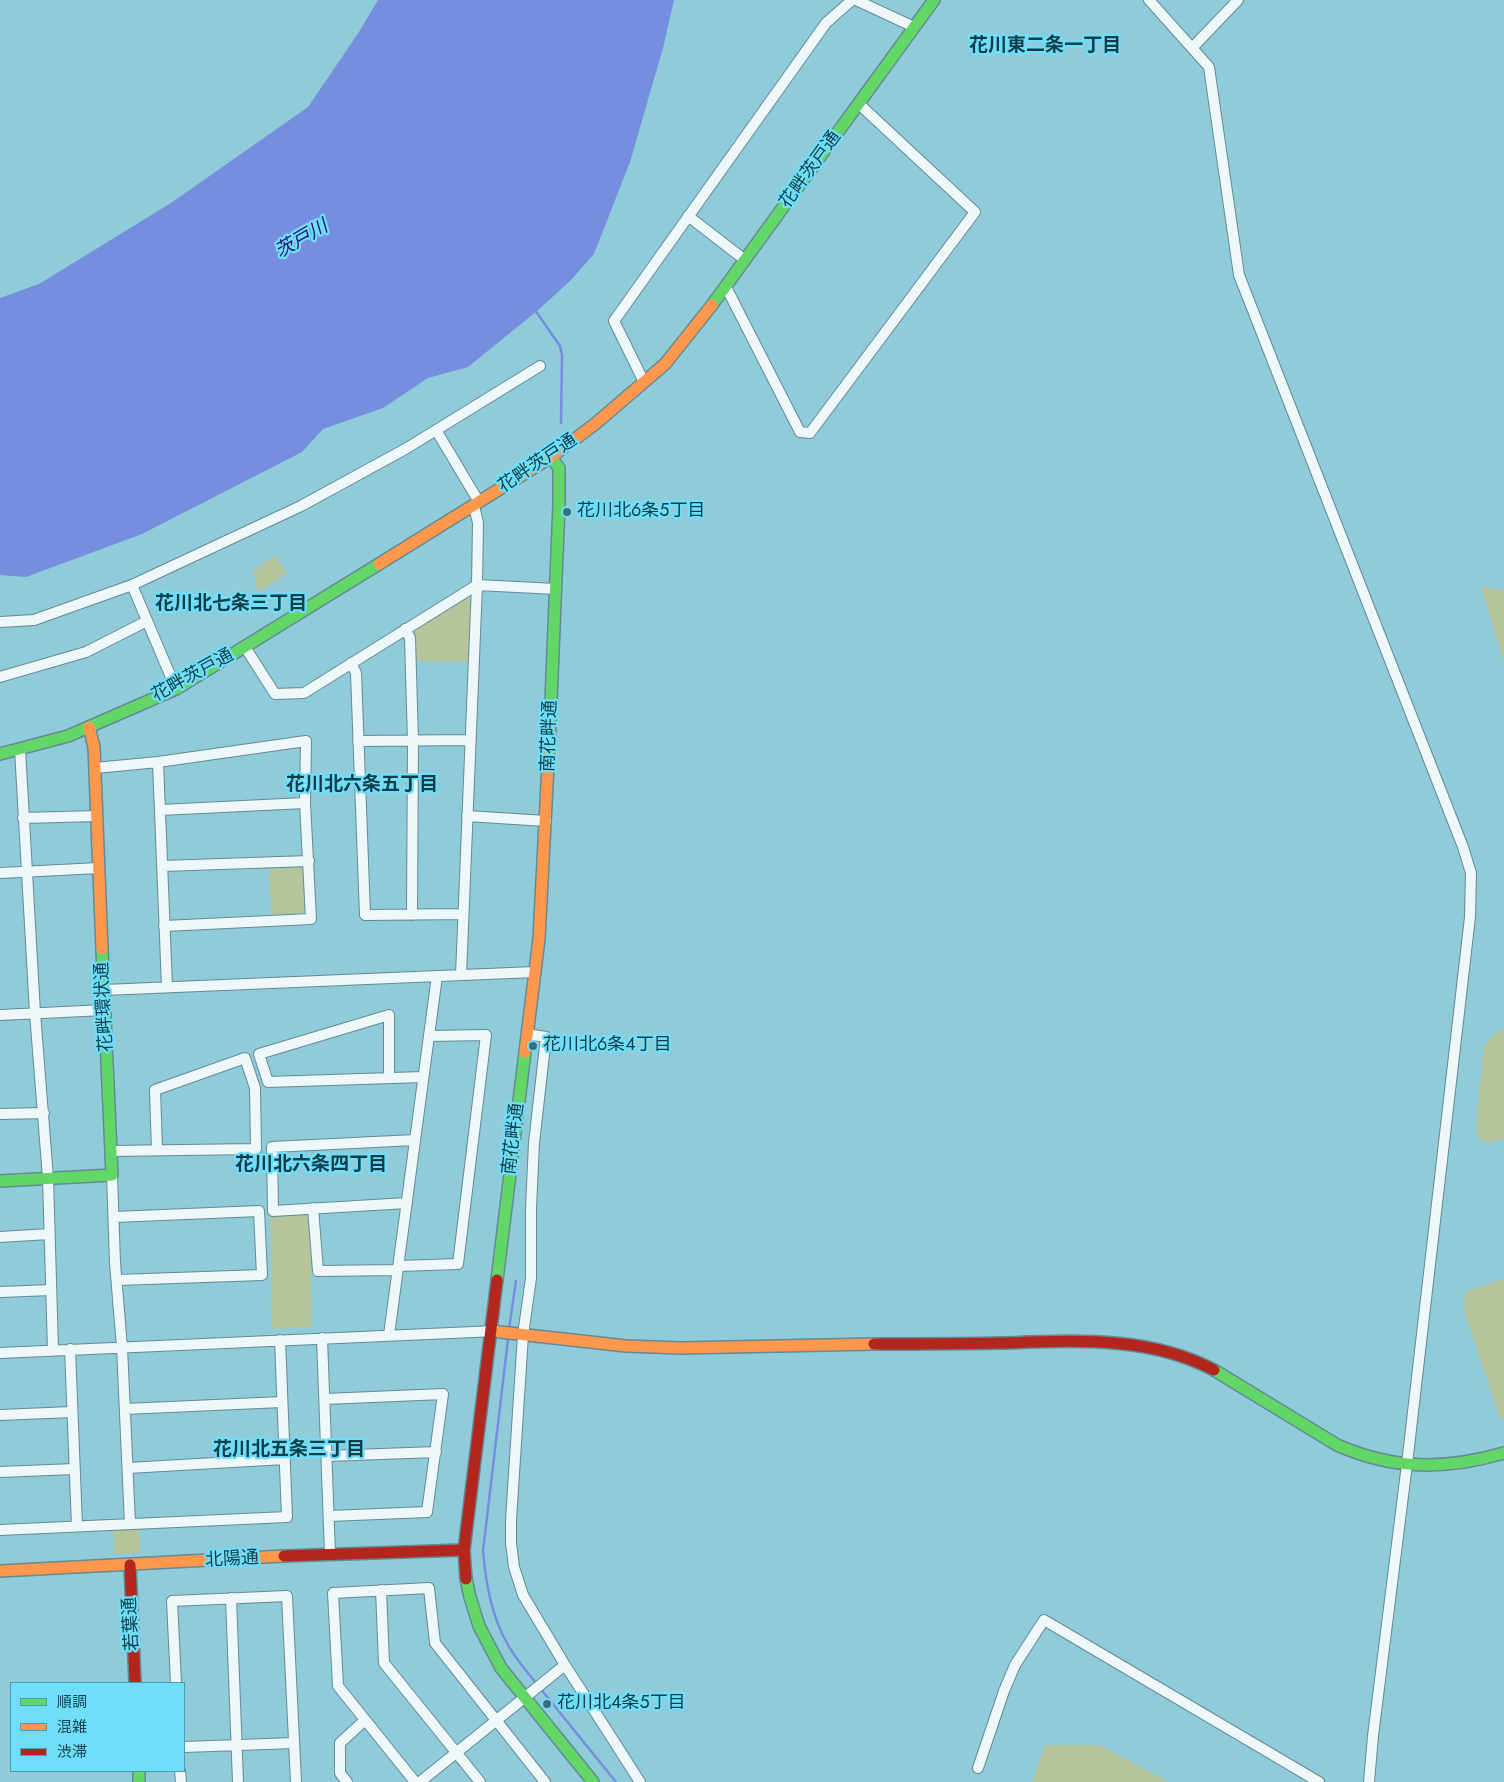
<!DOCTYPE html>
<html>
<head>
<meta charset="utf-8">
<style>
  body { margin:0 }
  #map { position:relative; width:1504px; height:1782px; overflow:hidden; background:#90cbda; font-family:Jost,"Noto Sans JP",sans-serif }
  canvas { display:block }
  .legend { position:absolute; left:10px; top:1682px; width:175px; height:90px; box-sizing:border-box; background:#71def9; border:1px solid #499eb3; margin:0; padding:6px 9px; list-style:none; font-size:15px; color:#0d3e49 }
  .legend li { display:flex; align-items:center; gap:10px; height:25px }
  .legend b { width:25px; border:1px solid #499eb3 }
</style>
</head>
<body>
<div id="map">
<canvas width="1504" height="1782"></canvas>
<ul class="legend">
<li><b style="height:6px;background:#63d668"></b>順調</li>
<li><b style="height:6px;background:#ff974d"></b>混雑</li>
<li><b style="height:6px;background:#b3261e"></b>渋滞</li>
</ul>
</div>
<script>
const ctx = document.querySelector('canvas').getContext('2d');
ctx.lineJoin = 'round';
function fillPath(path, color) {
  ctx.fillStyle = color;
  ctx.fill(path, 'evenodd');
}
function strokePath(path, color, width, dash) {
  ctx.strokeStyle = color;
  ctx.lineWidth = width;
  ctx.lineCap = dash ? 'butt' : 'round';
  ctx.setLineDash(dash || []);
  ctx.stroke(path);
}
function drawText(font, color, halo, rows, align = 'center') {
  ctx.font = font + ' Jost,"Noto Sans JP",sans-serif';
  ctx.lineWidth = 4.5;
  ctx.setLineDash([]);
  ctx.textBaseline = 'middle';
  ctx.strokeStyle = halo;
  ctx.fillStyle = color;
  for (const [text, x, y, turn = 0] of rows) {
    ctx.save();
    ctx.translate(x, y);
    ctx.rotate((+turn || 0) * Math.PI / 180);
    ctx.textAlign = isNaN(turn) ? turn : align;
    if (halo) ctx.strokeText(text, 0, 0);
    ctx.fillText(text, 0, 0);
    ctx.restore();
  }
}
fillPath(new Path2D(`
  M276 556 287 574 258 592 253 570 262 566 261 564Z
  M1481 587 1504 590V663Z
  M466 598 471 602 468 662 417 661 415 629Z
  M301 868 303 871 305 911 302 913 271 915 269 869Z
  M1504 1030V1139L1489 1143 1480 1140 1476 1128 1484 1046 1497 1032Z
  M305 1215 310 1219 312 1327 272 1329 270 1217Z
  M1504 1278V1419L1500 1418 1463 1308 1466 1307 1463 1300 1466 1292Z
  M139 1529 140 1553 114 1554 113 1530Z
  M1045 1745H1099L1169 1782H1032Z`), '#b5c49a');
fillPath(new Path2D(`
  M378 0H674L663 48 630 162 594 254 570 281 537 311 468 367 428 378 383 408 323 429 302 452 142 534 26 577 0 575V298L39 284 171 203 308 107 359 32Z`), '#758ede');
strokePath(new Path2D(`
  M535 310 560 346 562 355 561 423
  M509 1329 516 1281
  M508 1339 483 1551C486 1583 491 1615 507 1643 515 1658 526 1671 537 1684
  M540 1688 616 1782`), '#758ede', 2.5);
const street = new Path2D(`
  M856 0 914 27
  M1149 0 1209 67 1239 275 1463 847 1471 873 1470 917 1407 1464 1373 1736 1369 1782
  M1192 48 1238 0
  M688 216 745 260
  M726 287 800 432 810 433 975 212 859 104
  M644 382 614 321 826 23 852 0
  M436 430 479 502
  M132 585 176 689
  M0 622 34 620 132 585 301 506 407 448 540 366
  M405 629 410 638 413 741 412 915
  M245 647 275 694 304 693 477 585 556 589
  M351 663 356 673 365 915 463 914
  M0 677 86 652 147 621
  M358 741 470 740
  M20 749 35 1013 48 1178 53 1350
  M158 762 167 987
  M95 768 158 762 306 741 305 803 311 919 164 926
  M160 810 305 803
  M467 816 546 821
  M23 818 97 816
  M162 866 309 861
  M0 873 99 868
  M461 975 477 585 478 523 474 506
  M104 990 535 972
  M0 1015 105 1010
  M527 1034 546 1037 534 1143 531 1208V1278L523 1335 511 1520V1543L514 1567 523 1595 565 1665 640 1782
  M389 1078V1015L259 1054 268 1082 423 1077
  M0 1114 44 1113
  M111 1151 256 1149 255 1088 245 1058 155 1090 157 1150
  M112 1175 115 1263 122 1347 130 1524
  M407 1203 273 1211 272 1147 415 1140
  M313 1208 318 1271 398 1270
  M114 1217 259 1211 262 1275 117 1280
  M0 1237 49 1234
  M399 1266 458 1264 486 1035 429 1036
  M0 1292 51 1290
  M389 1335 437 976
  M322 1338 330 1554
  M70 1349 77 1526
  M0 1353 496 1331
  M325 1399 443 1394 427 1512 329 1516
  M125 1409 282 1402
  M0 1415 72 1412
  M327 1456 436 1452
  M128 1468 285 1459
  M0 1472 74 1469
  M0 1530 287 1517 280 1340
  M381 1590 384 1663 480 1782
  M231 1598 238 1782
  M176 1683 172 1601 287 1596 296 1782
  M184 1747 294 1743
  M978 1768 1004 1691 1015 1665 1044 1620 1319 1782
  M180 1771 181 1782
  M347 1782 340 1773V1743L365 1720
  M415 1782 338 1686 333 1593 429 1588 435 1643 545 1782
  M420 1782 565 1665`);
const fast = new Path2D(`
  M712 305 934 0
  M550 726 559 504V468L551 457
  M0 754 68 736 176 689 379 564
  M0 1181 112 1175 102 949
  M497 1280 525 1052
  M1214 1370 1337 1445C1394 1470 1445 1470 1504 1453
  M466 1579 470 1597 479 1626 501 1668 593 1782
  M139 1771V1782`);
const slow = new Path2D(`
  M379 564 551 457 595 424 665 364 712 305
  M89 727 94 747 102 949
  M525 1052 539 939 550 726
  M500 1332 626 1346 681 1348 874 1344
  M0 1571 284 1556`);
const jam = new Path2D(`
  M874 1344C916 1344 959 1344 1001 1343 1073 1341 1148 1335 1214 1370
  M284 1556 464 1550
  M130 1565 135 1683
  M466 1579 464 1550 497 1280`);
strokePath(street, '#648a93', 12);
strokePath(fast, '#648a93', 14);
strokePath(slow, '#648a93', 14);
strokePath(jam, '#648a93', 14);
strokePath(street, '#eef7f9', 10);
strokePath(fast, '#63d668', 11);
strokePath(slow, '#ff974d', 11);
strokePath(jam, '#b3261e', 11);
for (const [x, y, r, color] of [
  [567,512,5,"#3b6f7c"],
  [533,1046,5,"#3b6f7c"],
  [547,1704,5,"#3b6f7c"]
]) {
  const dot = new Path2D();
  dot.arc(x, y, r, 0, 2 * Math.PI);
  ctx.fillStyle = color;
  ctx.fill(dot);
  strokePath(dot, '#71def9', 2);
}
drawText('18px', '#0d3e49', '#71def9', [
  ["花畔茨戸通",811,170,-54],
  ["花畔茨戸通",538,464,-34],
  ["花畔茨戸通",193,676,-29],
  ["南花畔通",550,736,-88],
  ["花畔環状通",105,1007,-93],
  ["南花畔通",514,1139,-83],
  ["北陽通",232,1560,-3],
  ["若葉通",132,1624,-93]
]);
drawText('18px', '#0d3e49', '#71def9', [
  ["花川北6条5丁目",577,512],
  ["花川北6条4丁目",543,1046],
  ["花川北4条5丁目",557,1704]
], 'left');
drawText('bold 19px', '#0d3e49', '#71def9', [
  ["花川東二条一丁目",1045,46],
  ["花川北七条三丁目",231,604],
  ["花川北六条五丁目",362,785],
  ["花川北六条四丁目",311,1165],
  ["花川北五条三丁目",289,1450]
]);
drawText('italic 19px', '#1f1274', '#71def9', [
  ["茨戸川",302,240,-30]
]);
</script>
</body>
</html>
